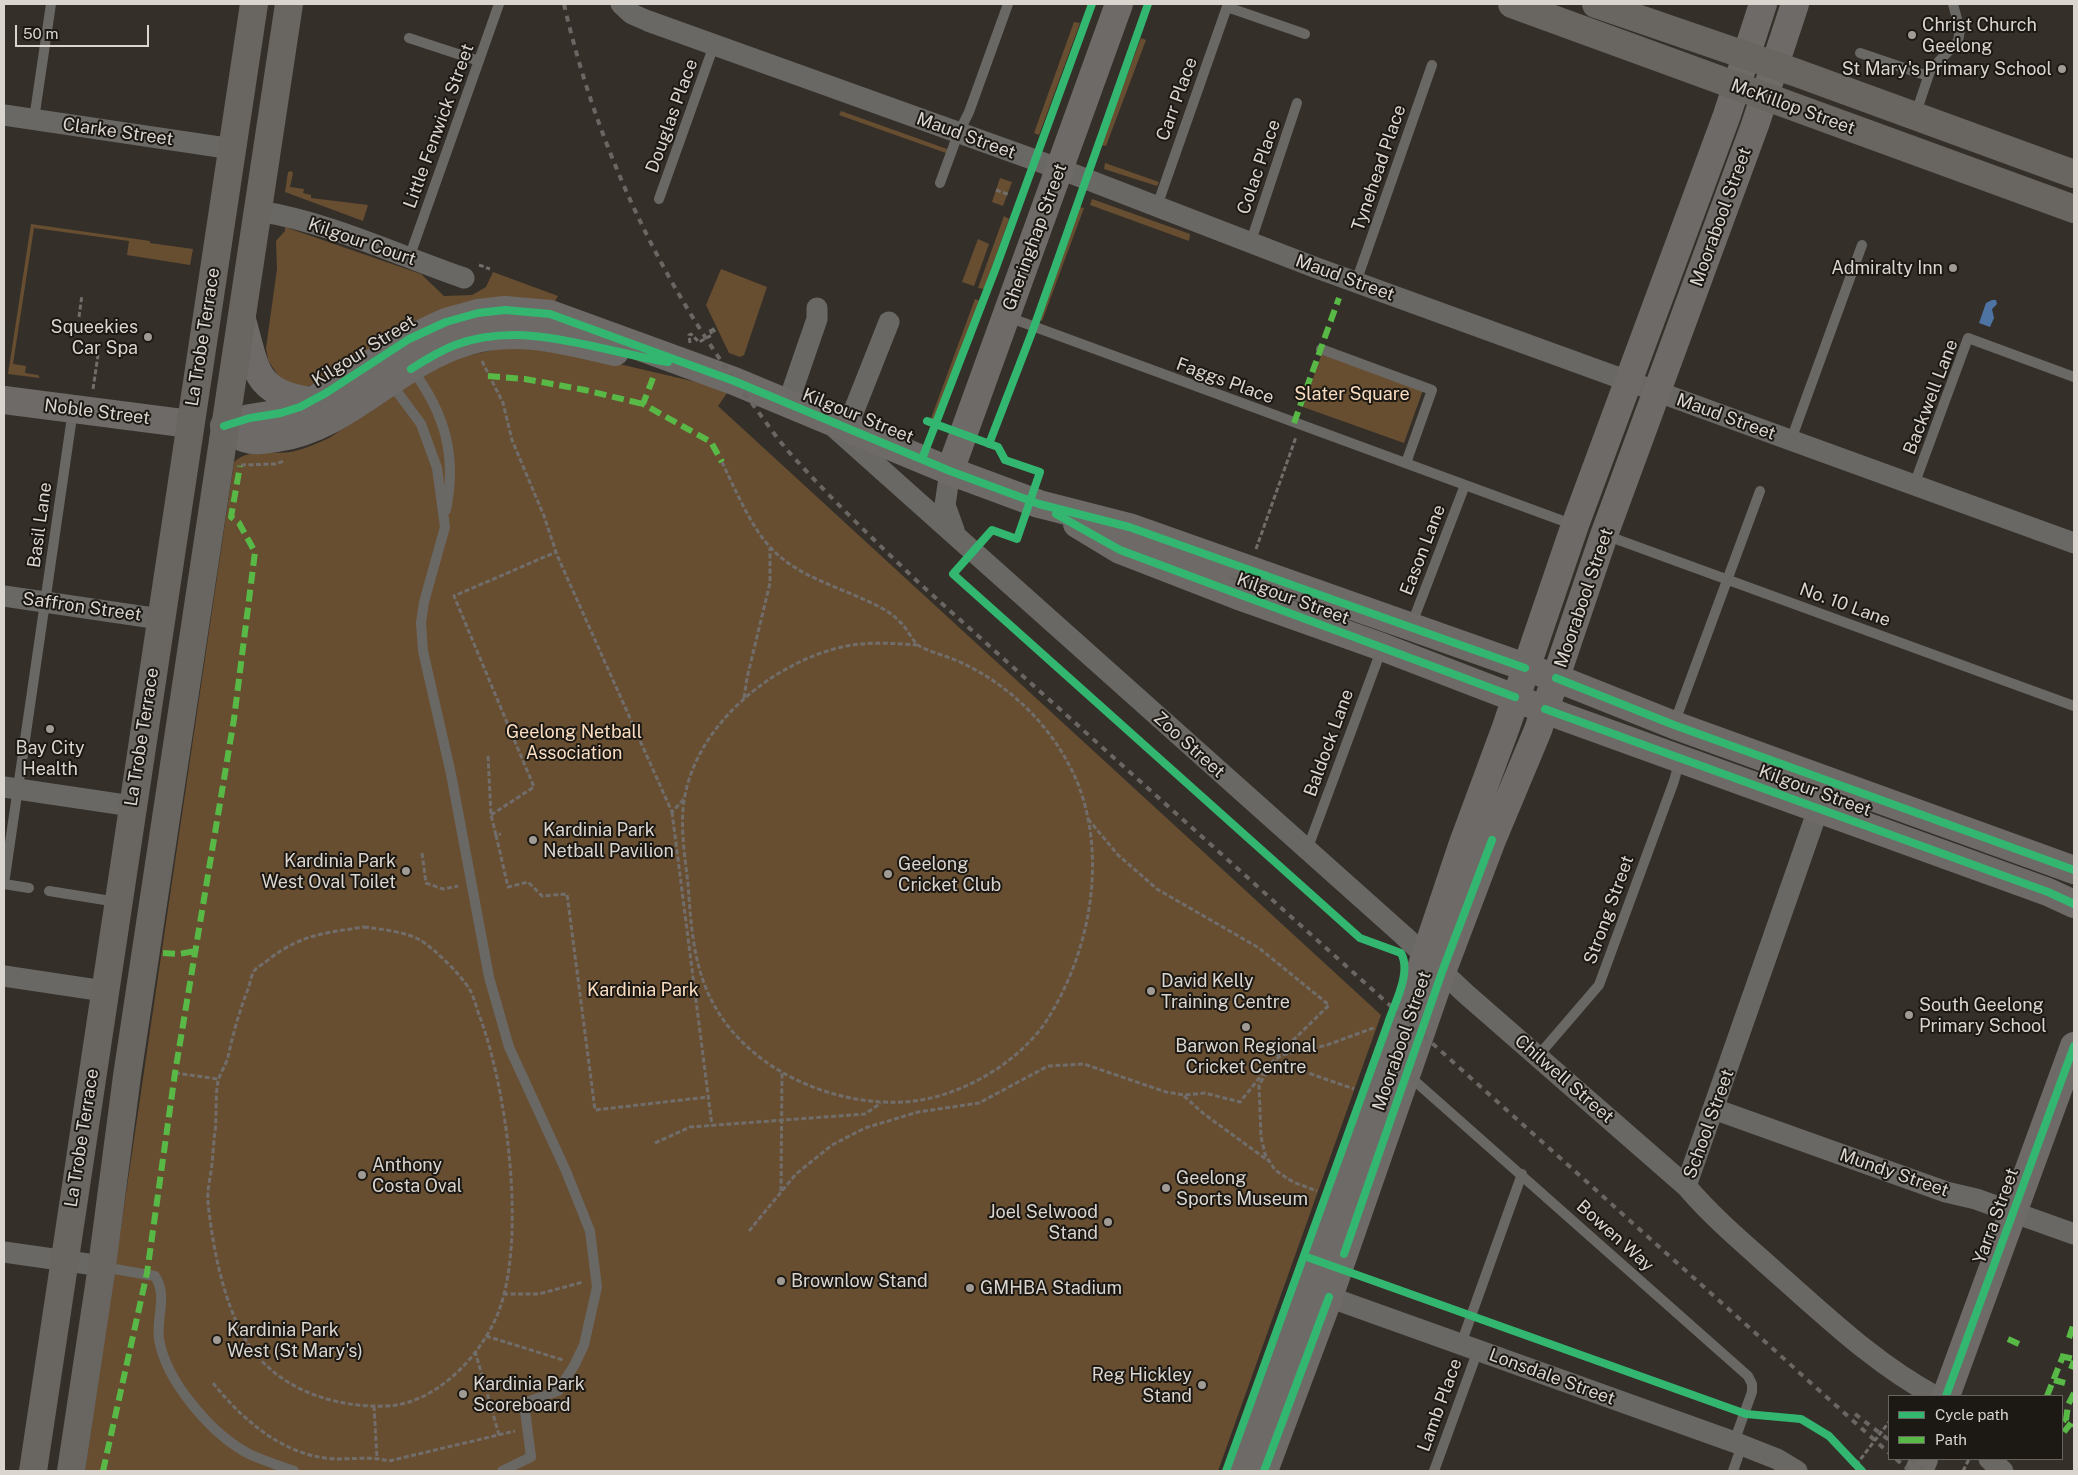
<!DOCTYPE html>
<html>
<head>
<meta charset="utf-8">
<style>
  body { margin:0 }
  #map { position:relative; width:2078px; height:1475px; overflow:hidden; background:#342f29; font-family:"Public Sans",sans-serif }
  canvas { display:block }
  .frame { position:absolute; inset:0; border:5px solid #dbd5cf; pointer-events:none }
  .legend { position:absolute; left:1888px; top:1395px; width:175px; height:65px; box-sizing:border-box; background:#1c1813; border:1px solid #68645e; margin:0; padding:6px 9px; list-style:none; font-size:15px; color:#dbd5cf }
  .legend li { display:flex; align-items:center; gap:10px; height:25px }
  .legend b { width:25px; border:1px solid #68645e }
  .scale { position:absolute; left:15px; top:25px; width:134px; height:22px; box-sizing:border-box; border:2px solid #dbd5cf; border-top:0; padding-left:6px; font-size:15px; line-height:18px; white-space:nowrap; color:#dbd5cf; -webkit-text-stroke:4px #1c1813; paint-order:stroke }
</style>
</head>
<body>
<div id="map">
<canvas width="2078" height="1475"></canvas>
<div class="frame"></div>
<ul class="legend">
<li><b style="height:6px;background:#33b770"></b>Cycle path</li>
<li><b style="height:6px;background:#58b947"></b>Path</li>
</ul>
<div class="scale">50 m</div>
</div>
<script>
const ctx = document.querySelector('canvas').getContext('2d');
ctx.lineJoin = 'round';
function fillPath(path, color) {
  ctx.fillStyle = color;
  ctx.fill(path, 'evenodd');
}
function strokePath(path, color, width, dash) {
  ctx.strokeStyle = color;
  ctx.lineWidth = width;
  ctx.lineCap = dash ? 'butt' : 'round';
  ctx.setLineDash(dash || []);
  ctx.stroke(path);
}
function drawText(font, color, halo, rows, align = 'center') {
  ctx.font = font + ' "Public Sans",sans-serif';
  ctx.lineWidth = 4;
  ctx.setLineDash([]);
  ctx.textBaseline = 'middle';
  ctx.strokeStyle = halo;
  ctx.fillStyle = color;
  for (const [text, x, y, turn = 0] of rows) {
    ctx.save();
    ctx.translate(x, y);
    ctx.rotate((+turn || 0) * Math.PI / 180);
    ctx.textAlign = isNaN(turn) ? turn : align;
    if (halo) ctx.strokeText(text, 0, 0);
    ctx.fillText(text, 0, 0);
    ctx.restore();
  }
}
fillPath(new Path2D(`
  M1074 22 1080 23 1039 135 1034 133Z
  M1141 38 1146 40 1106 146 1101 145Z
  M841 111 947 149 946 153 839 115Z
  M1105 163 1159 182 1157 186 1104 169Z
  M291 171 293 173 290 187 304 189 303 193 311 195V198L368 205 363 221 285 192 288 172Z
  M1000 178 1012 182 1003 206 992 202Z
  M1092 199 1190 234 1189 241 1090 205Z
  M1079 207 1084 208 1042 321 1040 320Z
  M1004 216 1009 219 984 289 978 288Z
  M31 224 150 241V243L193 249 190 265 127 255 129 241 34 228 13 364 26 366 25 373 38 375 40 378 8 374Z
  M285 227 421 274 444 296 472 295 486 287 493 272 558 296 554 303 445 310 414 321 335 374 315 384 305 387 274 378 277 374 268 360 266 348 277 269 276 241 285 231Z
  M978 239 989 244 974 286 962 282Z
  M721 269 767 287 744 355 740 357 729 353 706 305Z
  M975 299 980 301 934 422 930 421Z
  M511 346 602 360 709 385 727 393 718 406 1381 1015 1218 1471H85L234 462C249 447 276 456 295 451 307 448 318 443 329 438L448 360Z
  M1322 353 1423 390 1404 443 1303 407Z`), '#684e31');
fillPath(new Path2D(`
  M1992 300H1996L1997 304 1992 309 1994 318 1990 327 1979 323 1986 303Z`), '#4e74a4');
strokePath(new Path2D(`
  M996 190 1010 195
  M479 265 490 269
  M79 317 82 295
  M690 343 689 335 691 334 699 342 712 335 710 329 712 328 715 332
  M482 361 503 403 512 440 544 516 557 555 672 812 684 799
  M93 389 98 355
  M722 462C734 487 752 529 771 548 796 575 833 585 865 600 877 605 891 612 900 622 908 629 912 642 921 647 933 653 947 656 960 662 1012 686 1056 730 1078 784 1108 861 1089 956 1045 1023 1015 1066 956 1099 904 1102 832 1106 750 1070 714 1005 693 967 691 925 688 884 685 857 680 828 684 801 695 728 766 668 834 649 861 641 889 643 917 645
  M241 465 275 464 284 461
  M1256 549 1296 437
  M744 698 747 678 770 583V548
  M488 756 491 815 496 835 501 834
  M672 812 712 1126
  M491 815 534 787 454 596 556 552
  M1088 819 1118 855 1157 889 1259 948 1329 1005 1277 1056
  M496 835 508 887 528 882 542 896 567 894 595 1110 708 1097
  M422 853 426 883 443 889 458 886
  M364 927C380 929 407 932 420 940 435 949 461 975 470 990 475 999 477 1011 481 1020 507 1093 525 1230 501 1305 486 1351 438 1404 387 1406 332 1408 273 1388 244 1337 223 1300 212 1244 208 1202 207 1193 209 1185 210 1177 213 1162 213 1146 215 1132 217 1115 215 1097 218 1081 220 1073 226 1065 228 1057 233 1034 239 1012 248 989 250 984 251 976 254 971 257 967 265 963 269 959 303 934 324 933 364 927Z
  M1274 1061 1354 1089
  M1267 1072 1259 1085 1261 1137 1265 1154 1275 1170 1293 1182 1317 1191
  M175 1073 218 1079
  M1184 1096 1204 1114 1270 1162
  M655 1143 690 1127 865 1114 881 1103
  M781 1191 782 1072
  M749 1231 796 1174 832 1145 865 1128 918 1112 979 1103 1048 1066 1084 1064 1166 1092 1184 1095 1205 1093 1240 1102 1273 1061 1282 1055 1327 1045 1376 1027
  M503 1294H539L583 1282
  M486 1336 563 1360
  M475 1351 499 1435
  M213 1383C240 1417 279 1452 325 1458 346 1461 368 1455 389 1461L515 1431
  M374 1406 377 1458
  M1856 1465 1889 1422
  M1963 1471 1969 1459`), '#706d6a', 3, [5, 2.5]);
strokePath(new Path2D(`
  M1227 7 1305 34
  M409 38 479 61
  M1860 53 1928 76
  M1915 116 1930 71 1958 41 1960 30 1953 4
  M34 119 51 4
  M940 183 958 134 969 112 1008 4
  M659 199 714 45
  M1157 206 1228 4
  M1251 241 1297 103
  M409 258 499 4
  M1356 282 1432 65
  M1008 317 1574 525
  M1321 349 1432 390 1406 463
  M412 369C445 414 457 455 446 510
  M390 382 421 424 437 468 445 527 424 602 421 623 423 651 451 774 489 977 509 1047 566 1171 590 1231 597 1287 584 1345 575 1364 558 1391 524 1403 531 1457 502 1471
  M1791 440 1862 245
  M1914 485 1968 338 2074 377
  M1605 535 2074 706
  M1411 626 1465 485
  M1674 724 1760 491
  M1307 850 1382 648
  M4 884 73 410
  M4 884 29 888
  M49 891 117 902
  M1538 1056 1599 985 1674 781 1680 759
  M1408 1075 1748 1376 1752 1384V1392L1734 1442
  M103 1267 155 1276C168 1296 156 1317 159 1339 166 1382 213 1436 251 1455 265 1461 280 1466 294 1471
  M1461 1344 1522 1174
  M1434 1471 1478 1350
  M1733 1471 1742 1445`), '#6a6865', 10);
strokePath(new Path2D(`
  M621 4 632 14 648 21 1060 169 1314 267 2074 543
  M4 115 233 149
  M258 211C329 222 397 255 464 278
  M788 403 817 319V308
  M835 428 1403 935 1466 994 1686 1186C1714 1219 1747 1246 1779 1275 1829 1319 1877 1365 1935 1396
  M847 428 889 322
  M950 471 945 505 954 530
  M4 596 160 619
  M4 787 132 806
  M4 976 104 991
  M1714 1109 1946 1192 1976 1199 2074 1234
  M1686 1186 1828 781
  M4 1252 102 1266
  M1329 1297 1734 1442 1777 1459 1797 1471
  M1989 1459 2003 1471`), '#6a6865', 21);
strokePath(new Path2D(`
  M242 320C256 368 254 394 311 401
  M4 400 190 424
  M224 426 250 418 281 413 300 407 326 393 409 339 446 322 478 313 505 310 550 314 734 381 950 471 1039 504 1129 527 1556 678 1674 725 2074 870
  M224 426C231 431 239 437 247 439 256 442 268 439 277 438 350 427 397 362 466 342 516 326 565 341 615 352
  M950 471 1119 4
  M1077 524 1120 550 1236 595 1382 647 1564 717 2048 892 2074 904
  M1946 1396 2074 1046
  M1238 1471 1418 977 1463 843 1506 727 1575 525 1727 115 1763 4
  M1264 1471 1329 1297 1442 972 1492 840 1538 730 1604 535 1755 125 1795 4
  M1919 1471 1924 1459`), '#6d6a67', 28);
strokePath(new Path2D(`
  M1512 4 2074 209
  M1596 4 1797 73 2074 174
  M33 1471 254 4
  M71 1471 102 1266 127 1076 289 4`), '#696560', 28);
strokePath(new Path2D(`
  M564 4C597 149 663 288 754 406 765 421 776 437 788 451 829 497 874 540 918 582L1889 1453
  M1855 1414 1889 1440
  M1896 1459 1910 1471
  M1911 1459 1925 1471`), '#696663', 4, [6, 6]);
strokePath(new Path2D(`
  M488 376 525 379 585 390 643 404
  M653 378 643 404 711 442 722 462
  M1294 423 1339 298
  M163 953 179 954 196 951
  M2069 1338 2074 1323
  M2008 1339 2021 1345
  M2060 1356 2074 1359
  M2071 1369 2074 1361
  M2054 1380 2065 1383
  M2074 1393 2068 1405 2066 1420 2074 1425
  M2047 1396 2063 1356
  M2064 1432 2071 1423
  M103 1471 147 1273 175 1073 234 719 255 552 239 523 231 517 240 466`), '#58b947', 6, [12, 6]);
strokePath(new Path2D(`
  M411 369C425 360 440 351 455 345 526 319 597 351 668 362
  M927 421 998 447 1005 460 1040 472 1017 539 992 530 953 574 1360 938 1401 953C1412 973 1394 1004 1388 1023L1226 1471
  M224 426 250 418 281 413 300 407 326 393 409 339 446 322 478 313 505 310 550 314 734 381 950 471 1039 504 1129 527 1525 668
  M989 444 1034 327 1148 4
  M922 459 995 270 1092 4
  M1056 514 1120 550 1515 697
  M1556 678 1674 725 2074 870
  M1545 709 2048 892 2074 904
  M1344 1254 1442 972 1492 840
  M1304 1256 1746 1414 1801 1419 1829 1436 1862 1471
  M1946 1396 2074 1046
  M1264 1471 1329 1297`), '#33b770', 8);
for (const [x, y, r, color] of [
  [1912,35,5,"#a19b95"],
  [2062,69,5,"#a19b95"],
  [1953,268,5,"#a19b95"],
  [148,337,5,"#a19b95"],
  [50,729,5,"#a19b95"],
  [533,840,5,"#a19b95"],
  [406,871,5,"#a19b95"],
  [888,874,5,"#a19b95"],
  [1151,991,5,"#a19b95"],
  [1909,1015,5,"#a19b95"],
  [1246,1027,5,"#a19b95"],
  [362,1175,5,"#a19b95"],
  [1166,1188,5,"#a19b95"],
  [1108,1222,5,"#a19b95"],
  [781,1281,5,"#a19b95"],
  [970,1288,5,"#a19b95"],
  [217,1340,5,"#a19b95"],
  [1202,1385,5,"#a19b95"],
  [463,1394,5,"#a19b95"]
]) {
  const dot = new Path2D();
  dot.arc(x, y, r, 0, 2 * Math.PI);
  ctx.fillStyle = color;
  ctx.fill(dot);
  strokePath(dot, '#1c1813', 2);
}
drawText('18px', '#dbd5cf', '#1c1813', [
  ["Christ Church",1922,25],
  ["Geelong",1922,46],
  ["St Mary's Primary School",2052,69,"right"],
  ["Admiralty Inn",1943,268,"right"],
  ["Squeekies",138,327,"right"],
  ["Car Spa",138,348,"right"],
  ["Bay City",50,748,"center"],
  ["Health",50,769,"center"],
  ["Kardinia Park",543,830],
  ["Netball Pavilion",543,851],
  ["Kardinia Park",396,861,"right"],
  ["West Oval Toilet",396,882,"right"],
  ["Geelong",898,864],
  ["Cricket Club",898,885],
  ["David Kelly",1161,981],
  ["Training Centre",1161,1002],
  ["South Geelong",1919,1005],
  ["Primary School",1919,1026],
  ["Barwon Regional",1246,1046,"center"],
  ["Cricket Centre",1246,1067,"center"],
  ["Anthony",372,1165],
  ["Costa Oval",372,1186],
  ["Geelong",1176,1178],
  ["Sports Museum",1176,1199],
  ["Joel Selwood",1098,1212,"right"],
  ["Stand",1098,1233,"right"],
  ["Brownlow Stand",791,1281],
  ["GMHBA Stadium",980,1288],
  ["Kardinia Park",227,1330],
  ["West (St Mary's)",227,1351],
  ["Reg Hickley",1192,1375,"right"],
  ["Stand",1192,1396,"right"],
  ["Kardinia Park",473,1384],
  ["Scoreboard",473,1405]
], 'left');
drawText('18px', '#dbd5cf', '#1c1813', [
  ["Carr Place",1177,99,-70],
  ["McKillop Street",1793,107,20],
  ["Douglas Place",672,116,-70],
  ["Little Fenwick Street",439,126,-70],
  ["Clarke Street",118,132,8],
  ["Maud Street",966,136,20],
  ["Colac Place",1259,167,-71],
  ["Tynehead Place",1379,168,-71],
  ["Moorabool Street",1721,217,-70],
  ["Gheringhap Street",1035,237,-70],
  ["Kilgour Court",362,242,19],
  ["Maud Street",1345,278,20],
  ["La Trobe Terrace",203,337,-81],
  ["Kilgour Street",364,351,-32],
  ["Faggs Place",1225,381,20],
  ["Backwell Lane",1931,397,-69],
  ["Noble Street",97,412,7],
  ["Kilgour Street",858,416,22],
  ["Maud Street",1726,417,20],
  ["Basil Lane",40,525,-82],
  ["Eason Lane",1423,550,-69],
  ["Moorabool Street",1584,598,-71],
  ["Kilgour Street",1293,599,20],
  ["No. 10 Lane",1845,605,20],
  ["Saffron Street",82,607,8],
  ["La Trobe Terrace",142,737,-81],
  ["Baldock Lane",1329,743,-70],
  ["Zoo Street",1189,745,42],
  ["Kilgour Street",1815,791,20],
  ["Strong Street",1609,910,-70],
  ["Moorabool Street",1402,1041,-71],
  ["Chilwell Street",1564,1079,41],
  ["School Street",1709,1124,-70],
  ["La Trobe Terrace",82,1138,-81],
  ["Mundy Street",1894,1173,19],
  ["Yarra Street",1996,1216,-70],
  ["Bowen Way",1615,1236,42],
  ["Lonsdale Street",1552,1377,20],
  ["Lamb Place",1440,1405,-70]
]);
drawText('18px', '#faddc0', '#1c1813', [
  ["Slater Square",1352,394],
  ["Geelong Netball",574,732],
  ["Association",574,753],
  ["Kardinia Park",643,990]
]);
</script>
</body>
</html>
